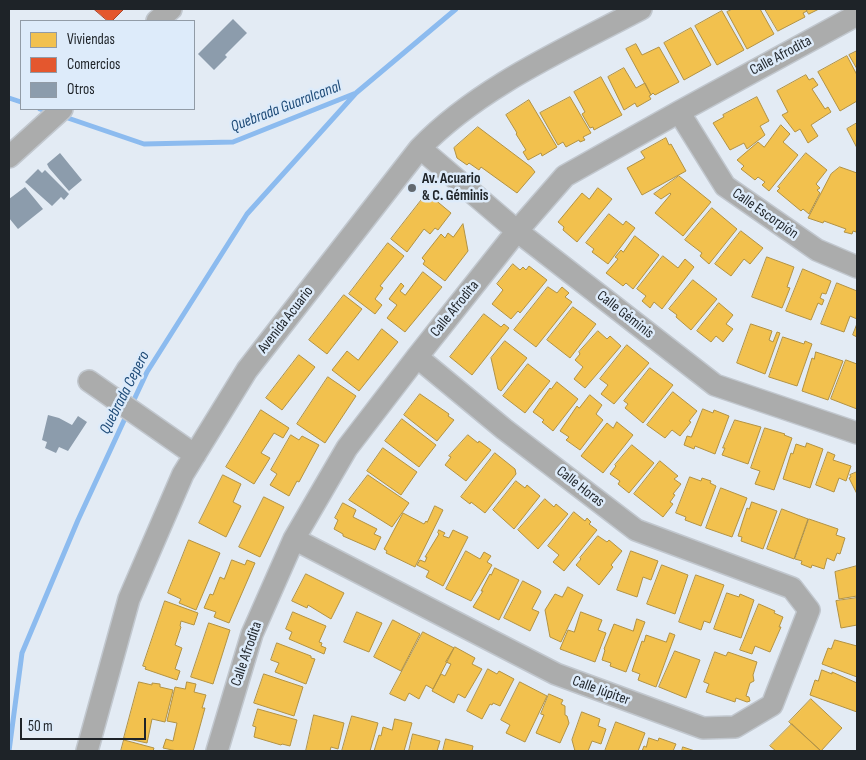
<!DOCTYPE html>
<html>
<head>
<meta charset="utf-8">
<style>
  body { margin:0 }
  #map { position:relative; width:866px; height:760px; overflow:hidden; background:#e3ebf4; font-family:"Sofia Sans Condensed",sans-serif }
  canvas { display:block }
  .frame { position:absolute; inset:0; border:10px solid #1e2328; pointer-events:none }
  .legend { position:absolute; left:20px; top:20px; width:175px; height:90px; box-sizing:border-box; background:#ddebfa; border:1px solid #919ba6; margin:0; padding:6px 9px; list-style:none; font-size:15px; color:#1e2328 }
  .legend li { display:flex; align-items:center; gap:10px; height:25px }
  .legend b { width:25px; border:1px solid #919ba6 }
  .scale { position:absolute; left:20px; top:718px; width:126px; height:22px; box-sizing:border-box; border:2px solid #1e2328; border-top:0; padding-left:6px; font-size:15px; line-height:18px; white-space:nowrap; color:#1e2328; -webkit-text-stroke:4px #ddebfa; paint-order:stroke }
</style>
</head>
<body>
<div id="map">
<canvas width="866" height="760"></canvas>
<div class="frame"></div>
<ul class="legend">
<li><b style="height:14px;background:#f2c14e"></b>Viviendas</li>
<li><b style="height:14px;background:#e4572e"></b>Comercios</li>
<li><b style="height:14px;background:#8c9cac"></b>Otros</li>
</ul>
<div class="scale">50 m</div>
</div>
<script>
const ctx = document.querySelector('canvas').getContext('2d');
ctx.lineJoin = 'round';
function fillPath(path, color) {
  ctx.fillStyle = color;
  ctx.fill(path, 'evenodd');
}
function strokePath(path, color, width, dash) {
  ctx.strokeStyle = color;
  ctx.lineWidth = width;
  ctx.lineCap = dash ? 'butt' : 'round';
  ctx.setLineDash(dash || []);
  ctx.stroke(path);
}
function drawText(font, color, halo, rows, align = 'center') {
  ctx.font = font + ' "Sofia Sans Condensed",sans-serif';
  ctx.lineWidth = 5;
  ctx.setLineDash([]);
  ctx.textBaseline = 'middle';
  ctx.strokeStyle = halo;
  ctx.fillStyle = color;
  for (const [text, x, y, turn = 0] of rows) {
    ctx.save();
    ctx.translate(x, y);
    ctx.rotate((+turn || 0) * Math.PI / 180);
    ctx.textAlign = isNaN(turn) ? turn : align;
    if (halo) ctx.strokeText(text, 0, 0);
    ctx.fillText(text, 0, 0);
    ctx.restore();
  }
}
const homes = new Path2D(`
  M733 9H760L774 34 747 49 727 12Z
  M765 9H806L807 11 803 13 805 17 778 31Z
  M806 9H819L809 14Z
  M722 11 744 50 717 65 695 26Z
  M691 28 711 65 684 80 664 43Z
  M636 44 642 55 659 47 679 82 655 95 653 93 651 95 626 49Z
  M857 51V69L849 55Z
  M847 56 857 75V101L840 111 818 72Z
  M624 68 636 88 645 83 651 95 649 96 651 99 637 107 635 103 624 110 608 77Z
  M806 75 809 80 813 78 818 85 812 89 825 109 828 107 831 112 811 125 818 136 808 143 800 129 795 132 782 115 788 112 777 91Z
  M601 77 622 115 594 130 593 127 590 128 582 114 585 112 574 92Z
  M570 97 591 133 583 137 585 140 580 142 579 140 566 147 563 142 558 145 540 113Z
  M757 97 769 121 760 126 765 135 747 149 744 143 730 150 713 123 724 117 723 115Z
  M529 100 557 147 542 156 541 153 528 160 523 152 526 150 516 134 517 133 506 115Z
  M857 123V148L847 129Z
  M781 125 790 134 783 142 798 155 769 191 762 185 765 182 758 177 755 180 741 169 744 166 737 160 758 142 764 147Z
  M478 127 531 167 535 172 517 193 481 167 479 170 469 163 467 165 457 158 454 148Z
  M666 138 669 145 671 144 686 171 642 195 627 168 645 158 641 152Z
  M806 153 827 170 816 184 820 188 817 190 820 193 809 214 803 209 801 211 777 191 780 188 778 187Z
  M840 167 857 173V228L856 232 853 231 852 234 844 232 846 229 824 221 823 223 808 218 831 174Z
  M679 176 711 202 683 236 655 213 671 194 670 193 661 199 654 194Z
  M598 188 612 199 577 242 563 230 564 227 558 222 582 193 589 199Z
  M427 193 451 213 438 230 435 228 430 234 424 229 407 252 391 239Z
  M712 208 737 229 709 264 700 256 702 253 685 240Z
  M609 214 623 225 626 221 635 228 608 264 592 252 594 249 586 243Z
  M463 224 468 251 445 281 423 264 425 261 422 258 441 234 445 238 448 233 453 237Z
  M741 231 763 248 750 264 744 259 731 276 715 264Z
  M635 236 659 255 633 289 626 283 623 286 606 273 618 259 615 257 621 250 623 252Z
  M388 243 404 256 380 286 383 288 375 299 382 305 375 314 349 294Z
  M663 256 678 268 685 259 694 267 662 309 654 302 650 308 642 301 646 296 637 289Z
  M767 257 794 267 787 287 790 288 782 308 752 297Z
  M513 264 520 270 523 267 526 270 529 266 547 280 520 313 518 311 511 319 492 304 503 290 497 284Z
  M803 269 831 281 826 294 822 293 820 298 824 300 822 305 818 303 811 320 786 311Z
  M423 272 442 287 405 332 387 318 397 305 389 299 401 283 404 286 400 291 405 295Z
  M693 280 717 299 691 330 676 317 677 315 669 309Z
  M837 283 857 291V319L850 316 844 332 821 324Z
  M548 287 557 293 562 287 569 293 565 297 572 302 536 347 514 330Z
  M344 295 362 309 327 354 309 340Z
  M719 303 733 315 726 324 733 329 723 342 716 336 711 342 697 331Z
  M573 307 596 324 570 358 547 340Z
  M484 314 501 327 504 324 509 328 472 375 450 357Z
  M751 324 772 331 769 340 773 342 777 332 780 333 765 374 737 363Z
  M857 324V337L853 335Z
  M382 329 398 342 359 391 332 370 347 351 358 360Z
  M598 331 607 339 610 336 621 346 585 388 574 379 583 367 575 360 580 354 579 352Z
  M783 337 804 344 805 341 812 344 797 386 769 377Z
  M505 341 527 358 501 391 498 389 491 358Z
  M627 345 649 363 614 404 601 394 608 385 600 379Z
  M816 352 843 361 828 400 802 391 812 358 814 359Z
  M299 355 315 367 282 410 266 398Z
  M846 360 857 364V409L831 399Z
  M528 364 550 381 525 413 503 396Z
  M650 368 673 385 643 423 625 408 628 404 624 401Z
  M328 377 356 396 325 443 297 424Z
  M557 382 578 399 553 431 542 422 544 420 533 412 550 388 551 389Z
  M673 392 697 411 689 421 691 422 680 436 672 430 665 438 647 425Z
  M420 394 449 414 448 416 454 420 437 441 404 415Z
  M590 395 602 405 596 414 603 420 580 450 566 440 569 437 560 431 577 406 579 408Z
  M703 409 713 413 714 410 729 416 715 454 695 446 694 449 684 445 687 436 691 437Z
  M261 410 289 428 283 438 274 433 261 453 270 458 254 484 226 467Z
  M402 419 436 445 419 467 385 441Z
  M735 420 761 427 748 464 722 455 725 448H723Z
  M617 422 633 435 603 473 581 456 607 423 613 428Z
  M765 428 785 434 784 435 792 438 774 490 755 484 760 471 751 468Z
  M291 435 299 440 302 436 319 445 299 482 297 481 289 496 270 485 277 474 271 470Z
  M468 435 478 443 479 441 491 450 466 481 445 465 451 457 449 456Z
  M807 443 823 449 810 488 783 479 791 453 793 454 796 444 805 447Z
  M632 445 654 463 629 493 618 484 620 481 610 474 616 466 615 465Z
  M383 448 417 472 401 495 367 471Z
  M828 452 835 455 833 460 851 466 846 481 839 478 834 492 816 485Z
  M495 453 515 469 516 474 485 513 471 502 470 504 461 497Z
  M660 461 678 476 674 479 681 484 673 494 675 495 670 502 673 504 663 517 634 494Z
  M857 472V494L849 478 851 477 850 475Z
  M223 475 241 484 233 502 241 506 226 537 199 523Z
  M368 475 409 503 392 527 349 500Z
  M690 477 701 481 702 478 711 481 710 483 716 486 701 526 685 520 686 517 676 513Z
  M516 481 525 488 527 485 540 496 514 529 493 510Z
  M721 488 747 498 732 537 706 528Z
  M264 497 284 507 260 557 239 547Z
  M545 499 554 507 556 504 568 514 538 549 518 530Z
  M752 502 777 511 763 549 741 541 742 537 738 536 747 508 749 509Z
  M343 503 356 510 353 517 377 529 374 534 381 537 375 550 343 536V534L334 529 338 520 335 518Z
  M435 506 443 510 415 567 386 553 387 551 384 549 403 513 424 524 426 521 427 522Z
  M782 509 808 519 794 559 767 549Z
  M574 512 585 521 587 518 591 522 589 524 597 530 564 571 553 562 559 555 548 546Z
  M809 519 838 529 836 535 845 538 840 554 837 553 834 561 827 558 824 569 812 565 811 568 801 564 802 561 795 559Z
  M439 530 445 533 443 536 449 538 453 530 468 537 443 586 426 577 429 571 417 565 420 560 425 562 427 557H425L439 534 438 533Z
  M598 536 607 542 609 540 622 551 611 565 613 567 599 585 576 565 581 559 580 558Z
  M189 540 220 553 196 610 179 603 181 599 168 593Z
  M466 551 480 559 484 552 491 556 487 562 492 565 471 601 446 589Z
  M631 551 658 561 651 580 643 577 637 597 617 590Z
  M232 560 245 565 247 560 255 563 229 623 214 617 216 612 204 608 210 594 213 595 220 577 224 579Z
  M662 565 688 575 675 614 647 604Z
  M857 566V596L839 599 835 572Z
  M495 568 519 580 499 620 473 607 483 591H481L490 574 491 575Z
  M306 574 344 593 331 619 308 605 307 608 292 601Z
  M696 575 724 585 710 623 704 621 701 630 679 622Z
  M523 581 540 590 541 592 532 609 539 612 530 631 504 618Z
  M568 587 583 595 561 642 550 637 545 610 555 594 562 597Z
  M727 593 739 597 740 594 754 600 741 638 714 629Z
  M857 598V625L841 628 836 601Z
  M165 601 198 613 194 625 181 621 180 626 181 627 175 645 182 648 175 669 180 671 177 680 145 669 146 667 143 666Z
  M759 604 775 611 774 613 783 617 779 627H781L770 652 755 646 752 654 740 650Z
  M293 612 326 626 319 642 322 643 321 646 326 648 324 654 289 639 292 632 286 629Z
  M357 612 382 623 369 652 344 642Z
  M581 612 602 620 598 630 606 633 595 662 560 649 568 630 574 632Z
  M637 619 645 622 626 672 610 666 611 663 602 660 605 650 604 649 614 624 633 631Z
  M393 620 420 634 401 671 374 657Z
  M209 623 230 630 213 684 191 677Z
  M423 632 454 648 433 689 426 685 419 699 409 693 405 701 390 694Z
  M670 633 675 635 656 687 638 680 640 674 632 671 642 641 644 642 646 635 666 642Z
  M835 640 857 646V677L822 664 828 648 831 649Z
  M277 643 311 656V658L315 659 306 684 275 672 279 663 271 660Z
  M455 647 475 658 472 664 482 669 465 698 458 694 454 703 432 691 441 674 445 676 451 664 446 662Z
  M675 651 700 660 686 698 659 687Z
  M715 652 726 656 728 652 757 662 753 675 754 681 750 683 746 696 749 697 750 701 747 702 736 698 735 702 706 692 709 684 704 682Z
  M488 669 497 674 499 671 514 679 500 706 493 703 492 705 490 704 482 719 467 711Z
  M822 670 832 674V672L857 683V712L810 695 815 680 818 681Z
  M264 674 303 687 294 716 254 703Z
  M139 682 152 685V683L160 684V687L173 690 165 722 152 719 147 743 124 738Z
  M187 682 196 684 194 692 206 695 202 708H205L194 748 193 751H177L163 748 166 739 173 741 177 723 167 721 175 687 185 689Z
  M520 682 547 696 525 742 506 733 510 725 501 720Z
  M549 694 563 700 561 704 565 706V715L567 716 569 723 560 743 536 733 544 715 541 714Z
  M811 699 842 728 821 751 789 722Z
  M258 709 297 720 290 746 282 744 281 745 254 737 256 727 253 726Z
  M582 712 600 719 598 726 606 729 601 744 592 741 588 751H575L572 740Z
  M314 715 344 723 338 749 331 747 330 751H306Z
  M352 716 378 723 370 751H342Z
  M395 719 412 723 404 751H374L379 735 381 736 383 727 392 730Z
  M616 722 645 733 638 751H605Z
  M792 724 821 751H776L770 746Z
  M413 734 440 741 437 751H409Z
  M649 738 658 741 659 738 676 744 673 751H642L644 746 646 747Z
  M446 739 473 746 472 751H443Z
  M124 740 154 748 153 751H121Z
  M683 747 695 751H682Z`);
fillPath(homes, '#f2c14e');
strokePath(homes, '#b29243', 1);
const shops = new Path2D(`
  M94 9H124L112 21H108Z`);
fillPath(shops, '#e4572e');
strokePath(shops, '#a9472c', 1);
strokePath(new Path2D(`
  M9 98 21 102
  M40 109 51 113
  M62 116 144 144 233 142 356 93 456 9
  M132 404 147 372 247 214 356 93
  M9 751 22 653 78 520 127 414`), '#8cbbef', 5);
fillPath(new Path2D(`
  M233 19 247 33 225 55 227 57 214 70 198 54Z
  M60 153 82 180 69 191 49 168 47 164Z
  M38 169 42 173 45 170 69 194 64 200 61 197 52 206 25 182Z
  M25 187 43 209 18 229 9 218V199Z
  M48 415 59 418 72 425 78 416 87 422 68 451 59 447 56 453 45 448 47 442 42 440Z`), '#8c9cac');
const minor = new Path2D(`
  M157 21 171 9
  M679 112 725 186 817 250 857 267
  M420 148 517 231 715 385 857 433
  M9 157 62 109
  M89 381 195 455
  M294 539 556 674 703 728 735 727 772 705 809 610 792 588 636 530 504 429 417 357
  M87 751 129 599 183 474 247 370 420 148C480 86 566 49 641 9
  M217 751 252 634 294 539 347 448 417 357 517 231 565 176 679 112 857 15`);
strokePath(minor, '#c1c7ce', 24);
strokePath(minor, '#abacac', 21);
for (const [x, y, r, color] of [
  [412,188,5,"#63696f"]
]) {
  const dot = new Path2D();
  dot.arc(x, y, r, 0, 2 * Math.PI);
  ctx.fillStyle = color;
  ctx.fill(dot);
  strokePath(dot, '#ddebfa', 2);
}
drawText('15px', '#1e2328', '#ddebfa', [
  ["Calle Afrodita",781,56,-28],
  ["Calle Escorpión",765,214,35],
  ["Calle Afrodita",455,309,-51],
  ["Calle Géminis",625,315,38],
  ["Avenida Acuario",286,320,-52],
  ["Calle Horas",580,487,38],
  ["Calle Afrodita",247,654,-71],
  ["Calle Júpiter",601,691,20]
]);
drawText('bold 15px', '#1e2328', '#ddebfa', [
  ["Av. Acuario",422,179],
  ["& C. Géminis",422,196]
], 'left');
drawText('italic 16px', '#1d4a77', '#ddebfa', [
  ["Quebrada Guaralcanal",286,107,-21],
  ["Quebrada Cepero",125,393,-63]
]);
</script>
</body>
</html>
